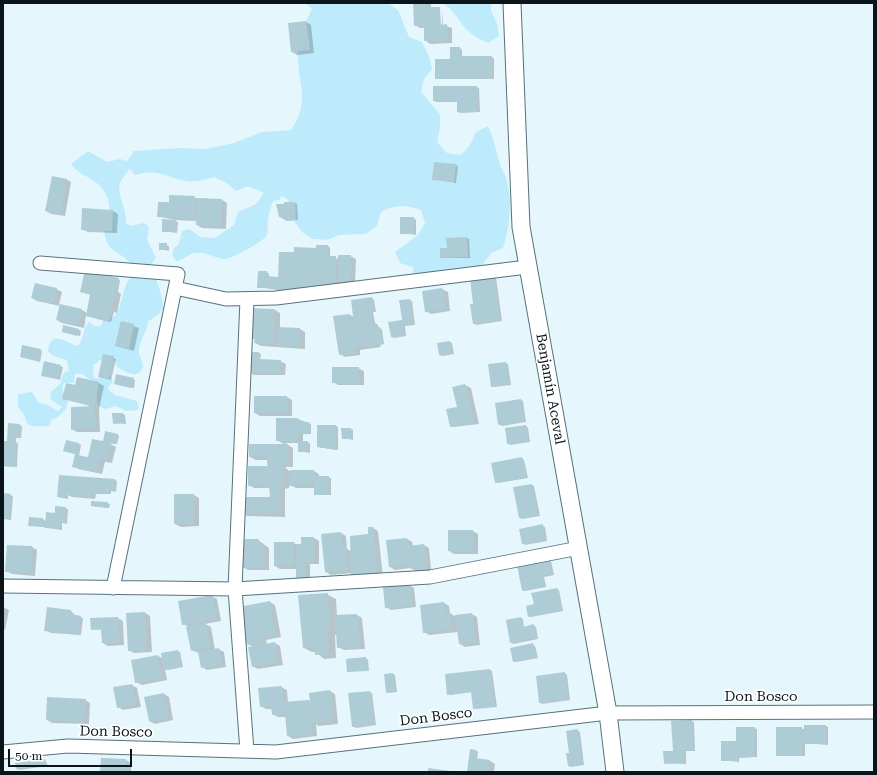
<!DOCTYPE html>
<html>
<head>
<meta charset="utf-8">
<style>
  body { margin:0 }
  #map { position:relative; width:877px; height:775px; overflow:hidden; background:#e5f7fd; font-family:"Roboto Serif",serif }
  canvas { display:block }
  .frame { position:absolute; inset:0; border:4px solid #0b1519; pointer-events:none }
  .scale { position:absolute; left:8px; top:749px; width:124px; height:18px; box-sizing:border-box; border:2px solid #0b1519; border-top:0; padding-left:5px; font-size:12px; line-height:14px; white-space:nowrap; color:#0b1519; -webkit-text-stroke:3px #fff; paint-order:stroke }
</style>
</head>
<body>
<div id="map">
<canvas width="877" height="775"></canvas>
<div class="frame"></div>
<div class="scale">50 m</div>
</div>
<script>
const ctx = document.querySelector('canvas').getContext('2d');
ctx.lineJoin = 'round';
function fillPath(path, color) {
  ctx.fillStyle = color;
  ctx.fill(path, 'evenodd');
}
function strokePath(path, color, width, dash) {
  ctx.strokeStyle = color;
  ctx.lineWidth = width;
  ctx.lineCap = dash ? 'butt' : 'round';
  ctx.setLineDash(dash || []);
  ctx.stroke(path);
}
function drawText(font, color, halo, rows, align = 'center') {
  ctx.font = font + ' "Roboto Serif",serif';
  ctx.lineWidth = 3.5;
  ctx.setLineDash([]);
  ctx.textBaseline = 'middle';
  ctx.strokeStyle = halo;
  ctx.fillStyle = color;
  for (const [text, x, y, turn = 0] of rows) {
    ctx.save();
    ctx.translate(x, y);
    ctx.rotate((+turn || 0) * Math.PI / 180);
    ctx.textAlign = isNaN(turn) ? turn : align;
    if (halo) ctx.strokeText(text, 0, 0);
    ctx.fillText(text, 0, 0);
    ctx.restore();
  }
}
fillPath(new Path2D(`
  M305 3H388L398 10 409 37 422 42 429 56 432 69 424 79 421 92 440 114V128L437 142 447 153 461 155 470 145 476 132 488 126C494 139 496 151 500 164 501 169 505 173 506 178 513 200 510 227 503 248L491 253 481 267 414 281 413 267 400 263 395 252 418 235 425 223 421 210C404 205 397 204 381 212L377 226 366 234 339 235 327 240 313 239 302 232 294 221V208L286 198 281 196 280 200 273 201C271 208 268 215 268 222 267 226 268 231 267 235 266 240 232 259 225 259 215 259 207 251 195 253 188 254 184 260 176 261L172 255 174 248 179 244 182 231 189 229 201 237 215 238 234 225 238 212 256 204 264 193 248 186 236 191 225 182 214 177C205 179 196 183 186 181 164 177 159 168 135 175L130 169C108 190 127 200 126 223L131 226 144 223 149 227 147 240 156 258 152 263C154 278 163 292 163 308L159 314 148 322C147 333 138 342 139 353 140 358 143 361 143 366 139 381 126 372 117 367L115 361 104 358 93 365 94 378 97 379 110 376 113 382 108 387 109 390 115 395 137 401 139 408 137 410 126 411 116 406 105 409 99 406 97 402V385L82 374H75L74 383H64C61 390 64 396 68 401 67 410 61 417 51 420L49 426C17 428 33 422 18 407V394L32 392 39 403 46 404 58 411 62 407 50 399 51 392 61 383 62 376 66 371 69 372 67 360 53 356 48 351C50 328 67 343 78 346 85 338 82 329 89 322L94 326H101L103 320 115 316C124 302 121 286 134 273 132 255 113 256 107 242 98 223 118 214 104 191 95 177 79 176 71 164L88 151 107 162 120 159 127 161 134 151 178 148 206 149 234 143 262 132 291 130C312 99 296 82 298 50 298 36 306 21 312 9Z
  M442 3H491V11L497 23 499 36 488 43C480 39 471 35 465 28 457 18 453 9 442 3Z`), '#beebfb');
fillPath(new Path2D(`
  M414 3H431V8L440 30H442V9L443 25 452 28V43L430 44 425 40V28H420L415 25Z
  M306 22 311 25 314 53 297 55 292 52Z
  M460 48 462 50V57L494 58V79H436Z
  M434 87H477L479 88 480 112 460 113 458 111V102H436L434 101Z
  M455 165 458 166 456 183 433 179Z
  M66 179 71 182 65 216 51 214 46 211Z
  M170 196 222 200 227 203 226 229 202 228 197 225V221L174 220 158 216 170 203Z
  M295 203 297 204 298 220 287 221 280 217 277 205Z
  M113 211 118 214 117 233 88 232 82 229Z
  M414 218 416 220V235L401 233Z
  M175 221 178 222 177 233 163 231Z
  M467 238 469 239 470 258H441L448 249Z
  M160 244 169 246V251L160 249Z
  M328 246 330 248V257L339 259 350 256 356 259 355 285H344L340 283V291H284L258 287 267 272 269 274V277L279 278 295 253Z
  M493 276 496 277 502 321 476 325 474 323V304Z
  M118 279 120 280 118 292 121 294 117 313 114 312 111 322 86 316 84 328 62 323 57 320 60 306 37 301 32 298 56 289 62 292 59 305 82 310 87 313 91 295 81 292Z
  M442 289 448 292 450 311 431 314 426 311 423 292Z
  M372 298 374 300 376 312H373L375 323 378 325V328L382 329 384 344 380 345 381 347 360 350V355L345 357 340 354 350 315 354 317Z
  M410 300 412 301 415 325 405 326 406 336 394 338 392 337 403 321Z
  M275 310 280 313V329H300L305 332V349L261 346 255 343 256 339H250Z
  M121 322 139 328 134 351 116 346Z
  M78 330 81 331 80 336 63 332Z
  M450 342 452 343 454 354 442 356 440 355Z
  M40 350 42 351 40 362 21 357Z
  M258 353 261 354 260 360 280 361 286 364 285 375H254L249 372Z
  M104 355 116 359 111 380 99 377Z
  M506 363 508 364 511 385 494 387 492 386Z
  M60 366 63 367 60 380 42 375Z
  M358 368 364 371V385H338L333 382Z
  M78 378 99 383 104 386 99 409 100 432H77L72 429 90 406 64 399 75 386Z
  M133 379 135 380 134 388 118 385Z
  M465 385 471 388 479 424 453 427 451 426 458 408 454 388Z
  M287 397 292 400V416H260L255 413Z
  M521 400 523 401 526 422 502 426 499 424Z
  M123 414 125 415 126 424 114 423Z
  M298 419 311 424V434H303V442L310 443V453L299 451V443H285L293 448V467H285L289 471H314L319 474V477L331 478V495H317L315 494V488H296L289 484V488L285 489V517L247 516 242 513 271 498 270 488H254L249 485 268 467V460H256L250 457 285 445 277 440Z
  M9 424 22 426 21 438H16V442L18 444 17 467 3 466V454L8 442Z
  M336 426 338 427V450L318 447Z
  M526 426 528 428 530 442 510 445 508 444Z
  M351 429 353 430V440L343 438Z
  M117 434 119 436 117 444 109 443 116 447 112 463 105 462 102 474 78 469 73 466 76 454 64 451 67 441 79 444 81 445 79 456 89 458 104 442Z
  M522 458 524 460 528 478 498 483 496 482Z
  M115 480 117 481 116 492 111 491V494H96L95 499 72 497 68 495V499L58 497Z
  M532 485 534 486 540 516 522 519 520 518 514 488Z
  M3 494 13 496 11 520 3 519Z
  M194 495 199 498V526L181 527 175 524Z
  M107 503 110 504 109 508 92 506Z
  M56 507 68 509 67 524 62 523V530L29 525 43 519 46 521 56 514Z
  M542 526 545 527 547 541 525 545 523 543Z
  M369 528H373L378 531 383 577 352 573 331 575 326 572 341 533 346 536 347 549 352 552 369 535Z
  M473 531 478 534V554H454L449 551Z
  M314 538 319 541V564H310V583H302L297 569H280L275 566 294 543 298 545Z
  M407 539 412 542 413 546 424 545 429 548 431 570 417 572 411 568 395 570 390 567 387 541Z
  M258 540 269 548V570H248L243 567Z
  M32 547 37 550 35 576 12 574 6 571Z
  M548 560 551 561 554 575 544 577 546 587 525 591 523 590Z
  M409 585 414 588 416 607 391 610 386 607Z
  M557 589 559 590 563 611 531 617 529 616 535 605Z
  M328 595 336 599 337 616 357 615 362 618 365 649 344 650 338 647 337 635H335L336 658 324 659 316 652H312L304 648Z
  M211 596 217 599 221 621 205 624 211 627 215 650 218 649 224 652 226 667 207 670 202 667 199 653 191 650 187 626 183 624Z
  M270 602 275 605 281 637 266 640 267 644 275 643 280 646 283 665 258 669 252 666 253 647 248 644Z
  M444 603 449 606 450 613 456 617 472 614 477 617 480 645 465 647 460 644 458 632 429 635 424 632Z
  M3 607 9 610 5 630 3 629Z
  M71 611 76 616 83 618 81 635 51 633 45 630Z
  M145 613 150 616 152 652 134 653 129 650Z
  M118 618 123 621 124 645 108 646 103 643 102 630 92 629Z
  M521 618 523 619 524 627 533 625 536 627 538 639 513 644 511 642Z
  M533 645 535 646 538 658 516 662 514 661Z
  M177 651 180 652 183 667 168 670 165 669 167 680 142 685 136 682 158 656 164 659Z
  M366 658 368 660 369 671H348L347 659Z
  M490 670 492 671 497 707 476 709 474 708 472 692 451 695 448 694Z
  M565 673 567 675 570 700 542 704 540 702Z
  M393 674 395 675 397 692 389 693 387 692Z
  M132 685 137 688 141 707 123 710 118 707Z
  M281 687 287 690 288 703 308 701 311 702 330 691 335 694 338 724 318 726 316 724 317 736 293 739 288 736 286 717H278L273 714 272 709H266L261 706Z
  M370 692 372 693 376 725 356 728 353 726Z
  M164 694 169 697 173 720 155 724 149 721Z
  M85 700 90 703 89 724 52 723 47 720Z
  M691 721 694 722 695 751H686V764L665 763 674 752Z
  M826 726 828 727V745L805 743V756H777V728L805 729Z
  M754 728 757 729V757L739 758V762L722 760 737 742Z
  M578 731 580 732 584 765 571 767 569 766Z
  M476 750 478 752 477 759 490 761 495 764 494 772H468Z
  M45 760 48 766 19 770 17 768Z
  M126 760 131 763V772H101Z`), '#0003');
fillPath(new Path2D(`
  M413 3H426V7H440L441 25 447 24V40L424 41V25L414 26Z
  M306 21 310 50 291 52 288 23Z
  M450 47H460V56H492V78L435 79V59H450Z
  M433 86H477L478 112H457V101H433Z
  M434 162 456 164 454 182 432 180Z
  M52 176 67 179 60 214 45 211Z
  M169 195 195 196 194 219 157 217 158 202H169Z
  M197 198 222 199 221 227 196 225Z
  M284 202H295L296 220H284V217H279L276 204H284Z
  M82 208 113 210 112 231 81 230Z
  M400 217H414V234H400Z
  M162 219 176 220 175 232H162Z
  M467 237 468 257 440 258V248H447L446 238Z
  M159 243H167V250H159Z
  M316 245H328V256H336L335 289 257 288 258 271H267V276L278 277 279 252H294V247L316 248Z
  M338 255H351L350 283 338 282Z
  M85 270 119 278 109 322 86 316 90 294 80 292Z
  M494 275 500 320 473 324 470 304H473L470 278Z
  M35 283 57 288 53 303 31 298Z
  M442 288 445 309 425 312 422 291Z
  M372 297 374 311H371L374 328 380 327 383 344 355 347V353L339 355 333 316 350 314 351 324H354L351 300Z
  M410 299 413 324 403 325 404 335 391 337 388 322 402 320 399 300Z
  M60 304 82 309 79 325 56 320Z
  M247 308 275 309 274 343H254L255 338H247Z
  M121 321 134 324 129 349 115 346Z
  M63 325 79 329 77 336 62 332Z
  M277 327 300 328V347L277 346Z
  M450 341 452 353 439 355 437 343Z
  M22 345 41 349 38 361 20 357Z
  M249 352H259L258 359 281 360 280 373 248 372Z
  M103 354 114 356 109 379 98 377Z
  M44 361 61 365 58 379 41 376Z
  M506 362 509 384 491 387 488 364Z
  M332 367H359V383H332Z
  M116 374 134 378 131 388 114 384Z
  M77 377 99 382 94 406 62 399 66 383 75 385Z
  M465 384 474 421 450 427 446 409 457 407 452 387Z
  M254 396H287V414L254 413Z
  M521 399 524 421 498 425 495 403Z
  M94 406 95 429 71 430V407Z
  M112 413H123L124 423 113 424Z
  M276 418H298V422H309V433H298V441H276Z
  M8 423 20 424 19 438 14 437V441H16L15 467 3 466 4 441H7Z
  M317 425H336V450L317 447Z
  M526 425 528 441 507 444 505 428Z
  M341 428H351V439H342Z
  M105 431 118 434 115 444 111 443 107 461 100 459 97 472 72 467 75 454 63 451 66 440 79 443 77 455 88 457 92 439 103 441Z
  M298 441H308V452H298Z
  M249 444H288V465H267V457H249Z
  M522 457 526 477 495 483 491 463Z
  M248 466H284V486H280V514H241V497H270L269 486H248Z
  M290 470H314V476H329V495H314V481H310V486H289Z
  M59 475 115 479 114 491H109V494L91 493 90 497 66 495V498L57 497Z
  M532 484 538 515 519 518 513 487Z
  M3 493 11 494 9 519H3Z
  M174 494H194V524H174Z
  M91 501 108 502 107 508 91 506Z
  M55 506 66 507 65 523H60V529L45 528 46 512 55 513Z
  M29 517 43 518V527L28 526Z
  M543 524 545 540 522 544 519 529Z
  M368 527H373L378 574 351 577 350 536 368 534Z
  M448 530H473V551H448Z
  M341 532 342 547H346L348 570 325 572 321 534Z
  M301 537H314V562H305V580H296V544H301Z
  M407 538 408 546 424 544 427 568 411 569 410 565 389 567 386 540Z
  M242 539H259L258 544H264V568H242Z
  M274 542H294V566H274Z
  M7 545 32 546 30 573 5 572Z
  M549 559 552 574 542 576 544 586 522 591 517 565Z
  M409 584 412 605 385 608 383 587Z
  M557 588 562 610 528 617 526 606 534 604 531 593Z
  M328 593 330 630 327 631 329 654 315 655V648H303L298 595Z
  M212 595 216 619 182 625 178 601Z
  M270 601 276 635 261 637 262 642 247 645 239 607Z
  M444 602 445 612H450L451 629 423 633 420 605Z
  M47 607 71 610V614L81 616 79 635 44 631Z
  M145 612 147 650 128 651 126 613Z
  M472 613 476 642 459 644 455 615Z
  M357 614 360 647 337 648 335 615Z
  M118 617 119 643H102L101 629 91 630 90 618Z
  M521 617 523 627 534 624 536 638 510 643 506 620Z
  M206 623 210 647 191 651 186 627Z
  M275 642 278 662 252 667 248 647Z
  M533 643 536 657 513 662 510 648Z
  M219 648 222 664 201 668 198 652Z
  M178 650 181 666 164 670 161 653Z
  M158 655 162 678 135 683 131 660Z
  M366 657 367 671 347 672 346 659Z
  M490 669 495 706 473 709 471 692 447 695 445 674Z
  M565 672 568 699 539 703 536 676Z
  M393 673 395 691 386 693 384 674Z
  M132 684 136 704 117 708 113 687Z
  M282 686 283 702 309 700 312 734 287 736 285 714 272 715 271 706 260 707 258 688Z
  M330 690 333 721 312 723 309 693Z
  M370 691 374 724 352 727 348 693Z
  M164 693 169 718 149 721 144 697Z
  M47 697 86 699 84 722 46 720Z
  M692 720 693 750H684V763L664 764 663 751H673L671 721Z
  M804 725H826V744H804Z
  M736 727H755V757H737V761H721V741H736Z
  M776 727H802L803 756H776Z
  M578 729 582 764 568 766 566 753H569L566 731Z
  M470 749 476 750 475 758 490 760 488 772H467Z
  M101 758 126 759V772H100Z
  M45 759 46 765 16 769 15 763Z
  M428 768 451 771V772H428Z`), '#aeccd6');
const minor = new Path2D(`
  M40 263 178 274 113 588
  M175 288 226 299 276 298 527 267
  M3 586 235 589 430 577 579 548
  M247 751 235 589 247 299
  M3 752 68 746 276 752 608 713 874 712`);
const tertiary = new Path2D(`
  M512 3 521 227 608 713 615 772`);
strokePath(minor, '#57727b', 15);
strokePath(tertiary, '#57727b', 19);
strokePath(minor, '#fff', 13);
strokePath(tertiary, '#fff', 17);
drawText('14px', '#0b1519', '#fff', [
  ["Benjamín Aceval",550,389,80],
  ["Don Bosco",761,697],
  ["Don Bosco",436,717,-7],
  ["Don Bosco",116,732,1]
]);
</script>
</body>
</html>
